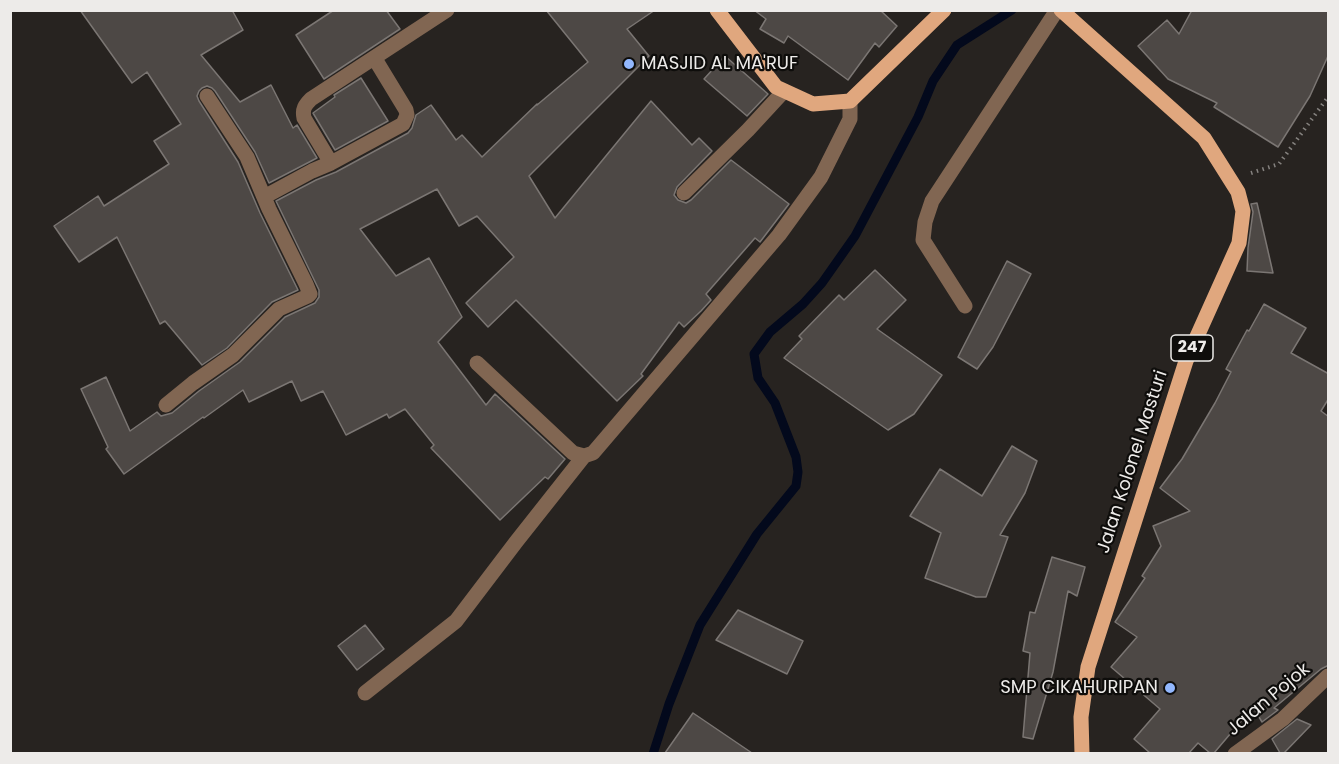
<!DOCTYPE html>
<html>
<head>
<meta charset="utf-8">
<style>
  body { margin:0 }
  #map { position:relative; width:1339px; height:764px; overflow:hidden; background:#272320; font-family:Poppins,sans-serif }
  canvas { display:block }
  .frame { position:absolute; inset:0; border:12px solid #edebe9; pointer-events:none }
</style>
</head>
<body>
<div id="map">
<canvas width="1339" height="764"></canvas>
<div class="frame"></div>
</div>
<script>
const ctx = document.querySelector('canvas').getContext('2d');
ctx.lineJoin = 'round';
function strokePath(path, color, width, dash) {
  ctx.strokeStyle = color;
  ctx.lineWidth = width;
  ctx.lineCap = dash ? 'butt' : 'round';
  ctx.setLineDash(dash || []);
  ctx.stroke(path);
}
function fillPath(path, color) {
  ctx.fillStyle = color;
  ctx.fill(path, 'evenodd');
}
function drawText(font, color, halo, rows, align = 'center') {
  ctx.font = font + ' Poppins,sans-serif';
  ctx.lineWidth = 4.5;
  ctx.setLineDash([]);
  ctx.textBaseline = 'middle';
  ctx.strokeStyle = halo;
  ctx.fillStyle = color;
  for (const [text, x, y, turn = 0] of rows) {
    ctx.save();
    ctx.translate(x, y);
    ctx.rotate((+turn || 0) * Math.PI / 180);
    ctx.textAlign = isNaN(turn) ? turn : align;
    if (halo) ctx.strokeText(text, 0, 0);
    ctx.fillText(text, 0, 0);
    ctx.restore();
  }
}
strokePath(new Path2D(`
  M653 754 669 704 700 625 757 534 796 486 798 472 796 457 775 403 758 378 754 354 770 332 803 304 822 283 855 236 918 117 933 81 957 45 1012 10`), '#03091c', 9);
const building = new Path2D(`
  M80 10H232L243 30 201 55 240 102 271 85 293 128 297 125 317 158 269 183 255 152 215 91 212 88 207 86 202 88 199 91 197 96 199 101 238 162 260 213 298 290 272 302 227 348 202 365 165 321 160 324 117 237 79 262 54 226 98 196 104 206 169 164 154 141 181 124 147 72 132 83Z
  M334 10H386L400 29 324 79 296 35Z
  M546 10H655L627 29 649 56 529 176 555 218 651 101 692 145 699 138 712 151 677 187 674 195 678 200 686 203 691 200 731 160 789 204 760 242 755 238 706 294 711 300 701 311 684 327 679 322 641 374 643 376 617 401 516 300 488 327 466 303 514 257 477 216 459 226 437 189 360 229 396 276 429 258 462 317 438 342 486 405 495 394 565 459 548 479 545 477 500 520 431 448 434 445 405 409 389 418 387 414 346 435 323 391 301 401 292 381 249 402 243 390 204 418 203 417 124 474 106 449 108 447 81 389 106 377 130 431 157 412 161 416 172 413 199 391 240 362 285 317 315 303 319 297V290L276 201 316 180 336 172 408 133 412 128 416 115 431 105 456 140 462 135 482 157 537 104V105L588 62Z
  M754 10H880L897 26 879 47 875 43 848 80 788 36 784 43 760 29 766 19Z
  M1192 10H1329L1328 56 1310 96 1278 147 1214 107 1217 103 1168 79 1138 46 1167 20 1179 34Z
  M725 56 768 94 747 116 704 79Z
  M361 78 388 121 335 150 313 113 335 97 334 95Z
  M1257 203 1273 273 1247 271 1248 248 1253 212 1251 204Z
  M1007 261 1031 274 993 347 977 369 958 357Z
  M875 270 906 300 877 329 942 375 914 414 888 430 784 358 802 339 799 336 839 295 844 300Z
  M1264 304 1306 328 1291 353 1329 374V398L1321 411 1329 417V665L1321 669 1274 708 1278 710 1262 722 1253 707 1214 753H1210L1198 743 1189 753H1150L1134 739 1160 709 1111 667 1137 637 1115 622 1145 578 1142 576 1161 546 1153 526 1190 511 1160 488 1182 459 1215 403 1231 372 1226 369 1247 330 1249 331Z
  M1012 446 1037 461 1025 493 1000 535 1008 537 986 597H976L925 578 941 533 910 516 940 469 982 496Z
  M1052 557 1085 567 1077 596 1068 591 1053 672 1033 739 1023 737 1030 653 1023 651 1030 612 1035 613Z
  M738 610 803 641 787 674 716 640Z
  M365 625 384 649 357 670 338 646Z
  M693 713 752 753H665Z
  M1297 719 1311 725 1284 753H1280L1272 739Z`);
fillPath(building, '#4d4845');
strokePath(building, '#7b7673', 1.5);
strokePath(new Path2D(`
  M1251 173 1279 164 1328 97`), '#85827f', 4, [1.5, 4.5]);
strokePath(new Path2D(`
  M331 163 403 124 407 115 406 110 375 59
  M684 193 748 130 784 91
  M264 197 312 171 331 163 304 118C302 109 305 105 311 99L447 10
  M965 306 923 240 925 222 932 201 1057 10
  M477 363 573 453 584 456 593 453 779 235 821 177 850 119V101
  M166 405 193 383 233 355 279 309 308 296 310 294 306 284 269 209 247 157 207 96
  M365 693 456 621 516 542 584 456
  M1235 754 1283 719 1328 676`), '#816652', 15);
strokePath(new Path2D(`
  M717 10 776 87 813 104 850 101 944 10
  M1061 10 1204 138 1238 192 1243 211 1239 243 1186 361 1088 667 1081 717 1082 754`), '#e0a77e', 15);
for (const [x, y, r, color] of [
  [629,64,6,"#92b7fd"],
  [1170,688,6,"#92b7fd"]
]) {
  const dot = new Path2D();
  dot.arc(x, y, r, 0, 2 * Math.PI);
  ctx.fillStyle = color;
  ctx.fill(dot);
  strokePath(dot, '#0e0d0b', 2);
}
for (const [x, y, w] of [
  [1192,348,42]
]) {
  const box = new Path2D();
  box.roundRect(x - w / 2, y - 13, w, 26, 4.5);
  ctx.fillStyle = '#0e0d0b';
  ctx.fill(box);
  strokePath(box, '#edebe9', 1.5);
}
drawText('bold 16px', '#edebe9', null, [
  ["247",1192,348]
]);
drawText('18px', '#edebe9', '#0e0d0b', [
  ["MASJID AL MA'RUF",641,64],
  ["SMP CIKAHURIPAN",1158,688,"right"]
], 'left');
drawText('18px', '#edebe9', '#0e0d0b', [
  ["Jalan Kolonel Masturi",1133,462,-72],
  ["Jalan Pojok",1269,700,-40]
]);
</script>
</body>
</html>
